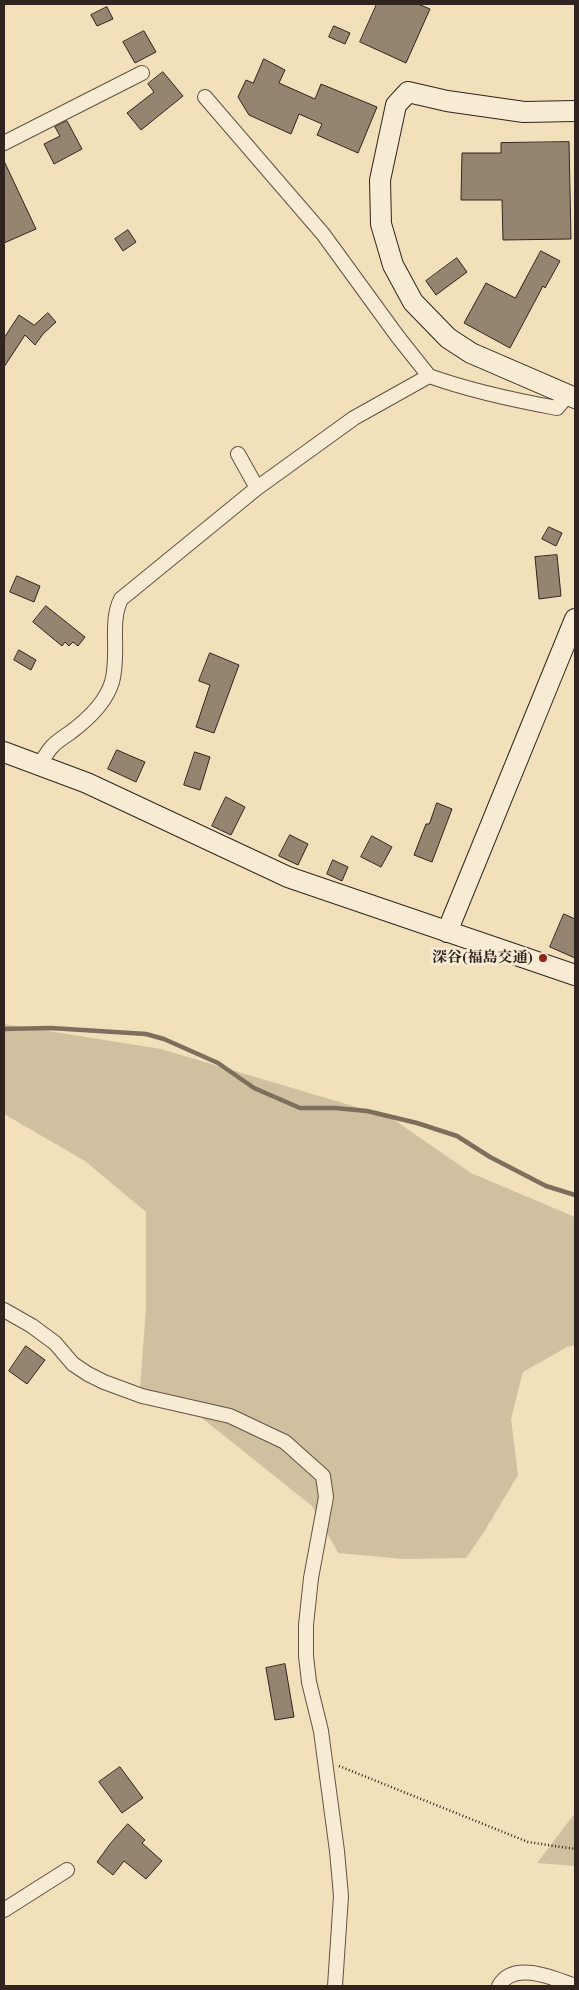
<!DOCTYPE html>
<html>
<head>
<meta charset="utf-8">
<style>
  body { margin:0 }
  #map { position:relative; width:579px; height:1990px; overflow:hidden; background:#f2e0bb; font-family:"Old Standard TT",serif }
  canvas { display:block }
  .frame { position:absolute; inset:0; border:5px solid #31231f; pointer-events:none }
</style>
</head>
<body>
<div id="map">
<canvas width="579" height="1990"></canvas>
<div class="frame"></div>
</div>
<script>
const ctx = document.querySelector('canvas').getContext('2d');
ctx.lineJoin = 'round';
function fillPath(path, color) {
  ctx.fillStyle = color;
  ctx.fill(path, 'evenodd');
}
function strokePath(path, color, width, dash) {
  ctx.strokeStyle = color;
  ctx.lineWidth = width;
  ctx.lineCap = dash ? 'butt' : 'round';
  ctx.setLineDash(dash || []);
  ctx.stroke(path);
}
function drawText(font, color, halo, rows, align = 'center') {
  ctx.font = font + ' "Old Standard TT","Noto Serif JP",serif';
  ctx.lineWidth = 5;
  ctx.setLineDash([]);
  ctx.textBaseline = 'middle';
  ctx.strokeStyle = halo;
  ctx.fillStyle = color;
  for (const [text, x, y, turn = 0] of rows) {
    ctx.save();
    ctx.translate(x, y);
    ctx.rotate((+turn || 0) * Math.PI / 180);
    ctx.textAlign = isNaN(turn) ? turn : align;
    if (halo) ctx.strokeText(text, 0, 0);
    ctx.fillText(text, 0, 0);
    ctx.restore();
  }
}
fillPath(new Path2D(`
  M4 1024 161 1049 390 1117 471 1173 575 1217V1345L567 1347 523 1372 511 1419 518 1475 484 1532 466 1558 403 1559 338 1553 312 1506 193 1411 140 1388 146 1308V1212L85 1161 4 1114Z
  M575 1813V1866L537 1863Z`), '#d1c0a0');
strokePath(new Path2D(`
  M4 1029 51 1028 146 1034 164 1039 218 1063 254 1088 300 1108H335L367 1111 417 1123 457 1136 490 1157 546 1186 575 1195`), '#7d6e5d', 4.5);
const building = new Path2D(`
  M377 4H418L430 9 406 63 360 42Z
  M107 7 113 19 97 26 91 15Z
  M334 26 350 33 345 44 329 37Z
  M144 31 156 52 135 63 123 42Z
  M264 59 285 70 279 83 315 99 321 84 377 107 358 153 317 135 322 124 299 114 291 134 249 115 238 97 246 80 253 83Z
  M163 72 183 96 141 130 127 113 154 92 148 84Z
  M67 121 82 149 54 164 44 144 60 136 55 127Z
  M569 142 571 239 503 240 502 200H461L462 153H501V143Z
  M4 161 36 229 4 243Z
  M128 230 136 242 123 251 115 239Z
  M541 251 560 261 545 288 543 286 510 348 464 323 486 283 515 298Z
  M457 258 467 272 436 295 426 281Z
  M48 313 56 322 43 334 35 345 25 335 4 367V338L19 315 34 325Z
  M549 527 562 533 556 546 542 539Z
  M557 555 561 596 539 599 535 557Z
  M17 576 40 586 34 602 10 592Z
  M46 606 85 637 78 646 73 642 69 646 65 642 62 646 33 622Z
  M19 650 36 660 31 670 14 660Z
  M210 653 239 665 214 733 196 727 210 685 199 681Z
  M117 750 145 762 136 782 108 769Z
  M195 752 210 757 200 790 184 785Z
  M226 797 245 807 231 835 212 826Z
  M437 803 452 809 432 862 414 855 426 824H429Z
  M290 835 308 844 298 865 279 856Z
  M372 836 392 847 381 867 361 857Z
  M333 860 348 867 342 881 327 874Z
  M564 914 575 919V958L550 947Z
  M26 1346 45 1360 27 1384 9 1371Z
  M285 1664 294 1717 275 1720 266 1668Z
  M120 1767 143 1798 122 1813 99 1782Z
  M128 1824 145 1840 142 1843 162 1861 146 1879 124 1861 113 1875 97 1862 110 1844Z`);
fillPath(building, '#958570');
strokePath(building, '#31231f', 1);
const street = new Path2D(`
  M205 97 323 234 398 337 429 376
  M4 143 142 73
  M238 454 257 488
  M39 765C43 760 46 754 50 749 55 742 64 737 71 732 87 720 106 702 112 682 120 654 109 623 121 599L257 488 354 418 429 376C471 391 513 400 557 408L568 395
  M4 1310 32 1326 55 1343 73 1364 88 1374 104 1382 142 1396 230 1416 285 1442 323 1476 326 1497 311 1578 306 1625V1656L309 1682 321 1731 337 1851 341 1896 335 1986
  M4 1910 67 1870
  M499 1986C513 1960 554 1978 575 1986`);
const secondary = new Path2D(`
  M575 111 524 112 447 101 408 92 396 105 380 180 381 224 393 265 413 302 448 338 471 353 575 398
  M4 752 87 783 288 877 575 975
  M447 932 575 619`);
strokePath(street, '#615246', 16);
strokePath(secondary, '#31231f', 22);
strokePath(new Path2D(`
  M339 1766 528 1842 575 1849`), '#31231f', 2.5, [1, 2.5]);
strokePath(street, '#f7ebd3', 14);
strokePath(secondary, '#f7ebd3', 20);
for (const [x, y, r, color] of [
  [543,958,5,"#8f2418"]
]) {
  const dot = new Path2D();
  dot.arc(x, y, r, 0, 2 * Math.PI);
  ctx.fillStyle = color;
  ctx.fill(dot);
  strokePath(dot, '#f7ebd3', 2);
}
drawText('bold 15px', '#31231f', '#f7ebd3', [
  ["深谷(福島交通)",533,958]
], 'right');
</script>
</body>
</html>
